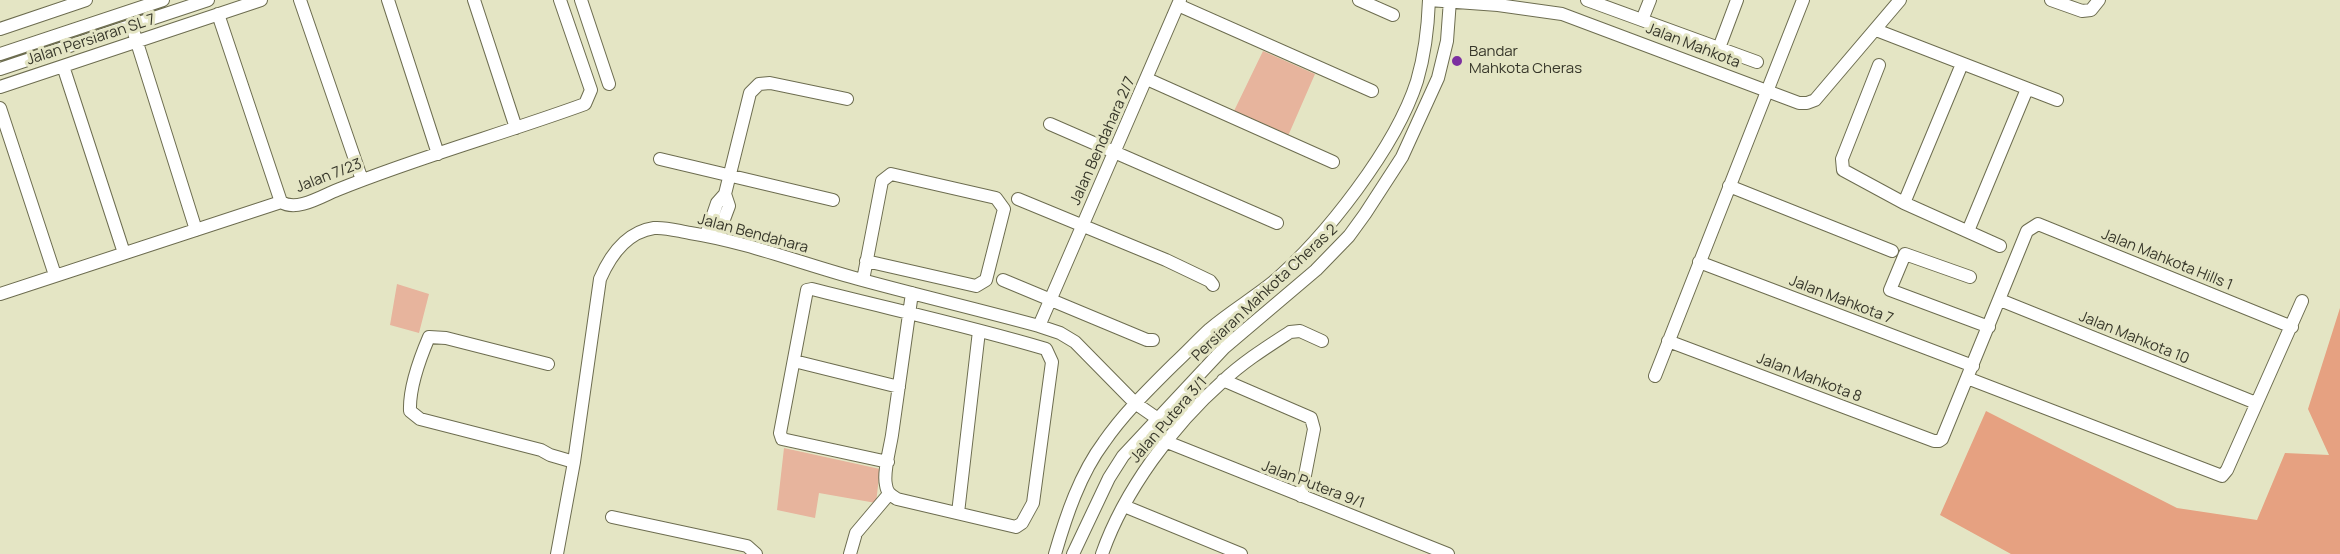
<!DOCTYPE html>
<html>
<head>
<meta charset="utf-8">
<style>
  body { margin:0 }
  canvas { display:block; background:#e4e5c4 }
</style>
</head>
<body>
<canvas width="2340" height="554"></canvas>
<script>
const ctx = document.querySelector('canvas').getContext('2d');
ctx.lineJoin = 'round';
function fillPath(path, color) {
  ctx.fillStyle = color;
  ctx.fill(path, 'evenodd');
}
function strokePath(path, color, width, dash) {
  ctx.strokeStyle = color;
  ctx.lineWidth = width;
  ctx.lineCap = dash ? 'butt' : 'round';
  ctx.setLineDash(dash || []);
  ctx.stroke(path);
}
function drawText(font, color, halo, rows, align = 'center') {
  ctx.font = font + ' Manrope,sans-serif';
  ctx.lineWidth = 6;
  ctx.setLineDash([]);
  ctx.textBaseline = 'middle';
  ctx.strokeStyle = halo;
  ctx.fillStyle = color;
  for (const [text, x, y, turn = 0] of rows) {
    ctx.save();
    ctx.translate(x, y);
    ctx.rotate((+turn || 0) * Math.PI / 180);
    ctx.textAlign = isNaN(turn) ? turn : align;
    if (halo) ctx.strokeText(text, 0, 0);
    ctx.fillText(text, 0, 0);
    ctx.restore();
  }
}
fillPath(new Path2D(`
  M1263 51 1315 74 1288 136 1234 111Z
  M397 284 429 294 419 333 390 325Z
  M784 448 880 469 876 503 819 493 815 518 777 510Z`), '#e7b49d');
fillPath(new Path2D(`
  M2340 308V554H2011L1940 515 1986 411 2177 508 2257 520 2285 453 2329 455 2308 409Z`), '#e6a181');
const minor = new Path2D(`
  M300 0 362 180
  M388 0 438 154
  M474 0 516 128
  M581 0 609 84
  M1359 0 1393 15
  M1429 0 1498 5 1562 14 1799 103H1807L1815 100 1900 0
  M1587 0 1757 62
  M2051 0 2082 11 2091 10 2099 0
  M1178 5 1372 91
  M218 14 281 202
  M1642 20 1650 0
  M0 29 86 0
  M1876 30 2057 100
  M134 33 196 230
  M1719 48 1737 0
  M0 54 163 0
  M1879 65 1842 159 1843 170 1904 203 2000 246
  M63 66 124 253
  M0 69 208 0
  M1147 79 1333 162
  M0 87 261 0
  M0 108 55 275
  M1050 124 1277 223
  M660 159 833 200
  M1729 186 1892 251
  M1018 199 1166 260 1210 281 1213 285
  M1904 203 1962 64
  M1968 231 2027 89
  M706 235 717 203 725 194 750 93 759 84 770 83 847 99
  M717 238 729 206 725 194
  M1699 262 1973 366
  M1970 277 1905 254 1890 290 1989 327
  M863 280 882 181 891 174 996 198 1004 209 986 280 976 286 866 261
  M1003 280 1147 340H1153
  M0 294 281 202C297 212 322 196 337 190 418 157 503 134 585 104L591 90 560 0
  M2000 300 2256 403
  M1039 326 1180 0
  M1668 341 1934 441H1939L1942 439 2027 231 2038 224 2292 327
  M794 361 899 387
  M548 364 446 338 429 337C420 358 409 387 410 411L420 419 541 450 550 455 574 462
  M1655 376 1803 0
  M1967 378 2222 476 2227 470 2302 301
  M1223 380 1311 418 1314 429 1301 496
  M1167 442 1448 554
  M888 462 782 439 780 433 807 290 812 289C890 309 969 326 1046 349L1052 362 1033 503 1022 523 1016 527 897 499C891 495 887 493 886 485 883 473 890 448 892 435 899 388 905 340 912 293
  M1124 506 1241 554
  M958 513 979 331
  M612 517 747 546 756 554
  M557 554 574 462 600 279C610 256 626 232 654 228 666 227 678 231 690 233 748 242 805 265 862 280 921 296 980 310 1039 326L1060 333 1075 342 1135 403 1158 419
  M850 554 856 533 889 494
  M1055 554C1066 516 1080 474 1104 442 1124 413 1149 389 1174 364 1186 353 1198 340 1210 329 1230 312 1252 299 1272 283 1325 238 1396 147 1417 81 1425 54 1428 28 1429 0
  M1073 554 1109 478 1123 456 1224 348 1316 270 1349 236 1365 214 1402 157 1438 78 1447 41 1450 0
  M1102 554C1124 491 1173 425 1223 381 1243 362 1267 347 1290 332L1300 331 1322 341`);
strokePath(minor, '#6d6d50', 14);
strokePath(minor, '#fff', 12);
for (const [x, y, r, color] of [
  [1457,61,6,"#7c2fa0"]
]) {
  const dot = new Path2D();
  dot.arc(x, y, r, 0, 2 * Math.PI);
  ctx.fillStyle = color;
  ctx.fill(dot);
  strokePath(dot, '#e4e5c4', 2);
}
drawText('15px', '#37372a', '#e4e5c4', [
  ["Jalan Persiaran SL 7",91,40,-18],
  ["Jalan Mahkota",1693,46,21],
  ["Jalan Bendahara 2/7",1103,141,-66],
  ["Jalan 7/23",329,176,-21],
  ["Jalan Bendahara",753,234,15],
  ["Jalan Mahkota Hills 1",2167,260,22],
  ["Persiaran Mahkota Cheras 2",1265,293,-43],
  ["Jalan Mahkota 7",1841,300,21],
  ["Jalan Mahkota 10",2134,338,22],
  ["Jalan Mahkota 8",1809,378,21],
  ["Jalan Putera 3/1",1169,420,-49],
  ["Jalan Putera 9/1",1313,485,21]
]);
drawText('15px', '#37372a', '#e4e5c4', [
  ["Bandar",1469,52],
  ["Mahkota Cheras",1469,69]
], 'left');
</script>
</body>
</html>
